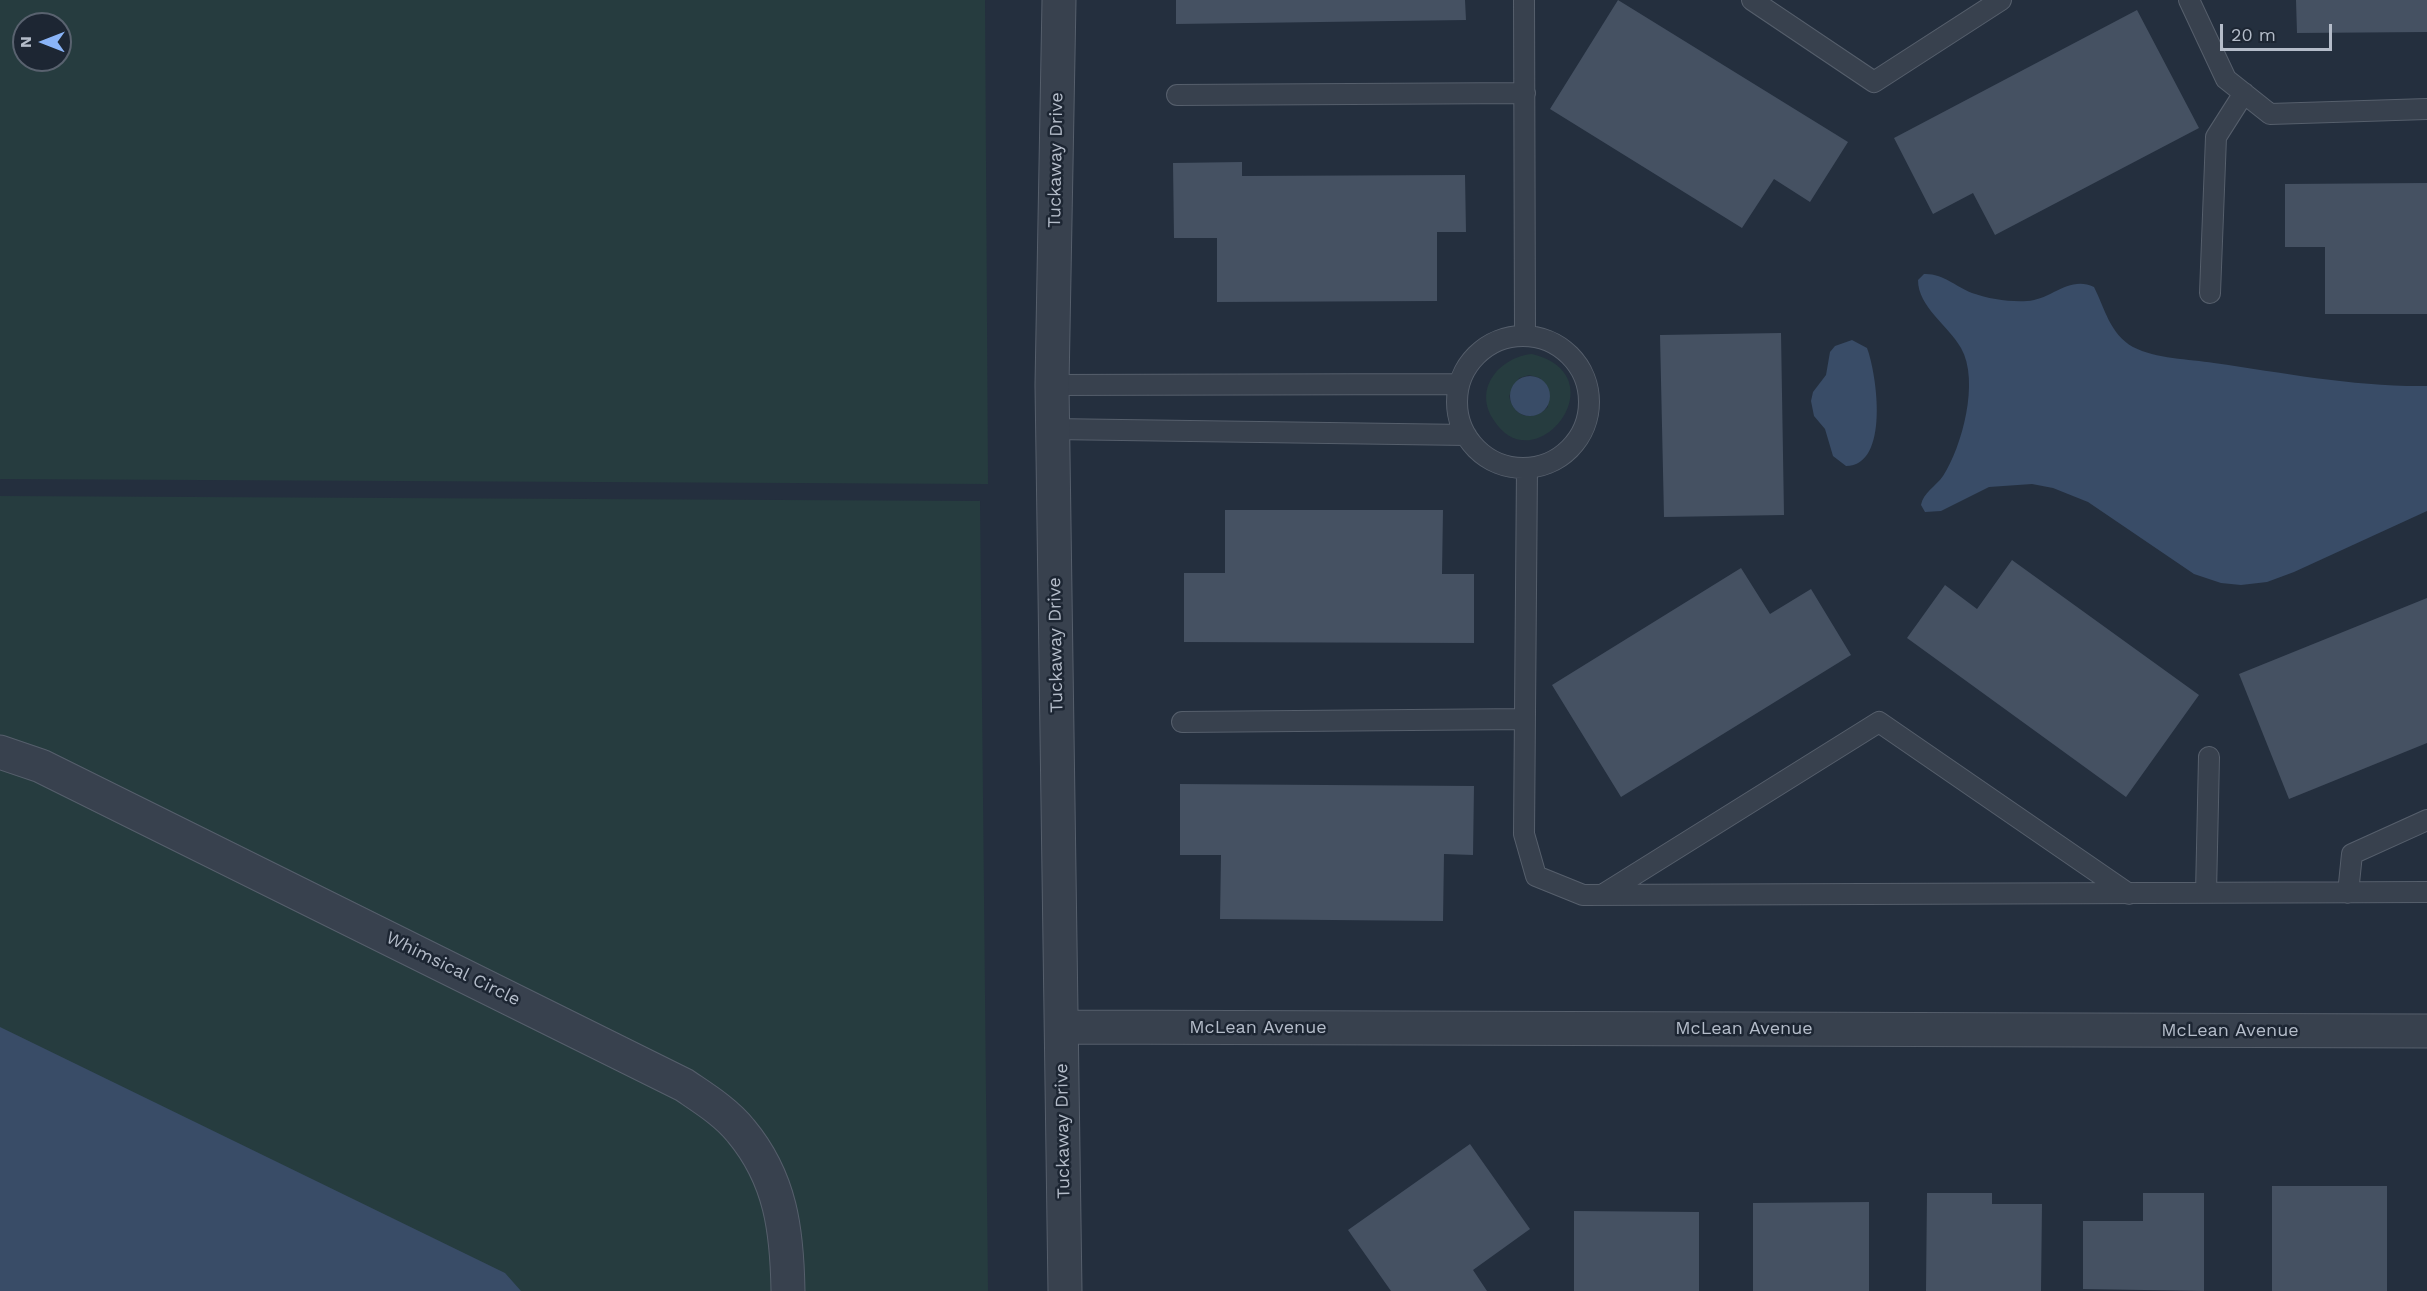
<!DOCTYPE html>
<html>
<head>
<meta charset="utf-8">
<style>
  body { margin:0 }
  #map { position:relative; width:2427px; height:1291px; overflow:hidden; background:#242f3e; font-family:"Work Sans",sans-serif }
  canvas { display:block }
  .north { position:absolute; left:12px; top:12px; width:60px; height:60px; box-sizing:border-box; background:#1d2633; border:2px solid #59626f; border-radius:50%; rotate:270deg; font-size:16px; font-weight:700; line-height:24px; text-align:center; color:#b4bcc9 }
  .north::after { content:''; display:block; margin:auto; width:21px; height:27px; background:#8ab4f8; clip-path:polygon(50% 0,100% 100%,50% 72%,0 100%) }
  .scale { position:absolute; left:2220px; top:24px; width:112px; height:27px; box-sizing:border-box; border:3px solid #b4bcc9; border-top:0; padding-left:8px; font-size:18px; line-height:21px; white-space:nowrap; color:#b4bcc9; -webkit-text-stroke:4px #1d2633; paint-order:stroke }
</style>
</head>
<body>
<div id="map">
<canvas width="2427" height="1291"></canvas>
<div class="north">N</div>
<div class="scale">20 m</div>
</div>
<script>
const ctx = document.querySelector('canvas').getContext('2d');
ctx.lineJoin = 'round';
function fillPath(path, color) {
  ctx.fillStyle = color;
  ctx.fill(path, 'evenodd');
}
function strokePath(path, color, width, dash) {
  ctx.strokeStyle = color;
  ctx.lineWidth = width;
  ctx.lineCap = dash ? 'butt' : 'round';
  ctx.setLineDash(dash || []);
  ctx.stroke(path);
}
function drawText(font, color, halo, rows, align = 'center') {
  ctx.font = font + ' "Work Sans",sans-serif';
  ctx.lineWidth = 5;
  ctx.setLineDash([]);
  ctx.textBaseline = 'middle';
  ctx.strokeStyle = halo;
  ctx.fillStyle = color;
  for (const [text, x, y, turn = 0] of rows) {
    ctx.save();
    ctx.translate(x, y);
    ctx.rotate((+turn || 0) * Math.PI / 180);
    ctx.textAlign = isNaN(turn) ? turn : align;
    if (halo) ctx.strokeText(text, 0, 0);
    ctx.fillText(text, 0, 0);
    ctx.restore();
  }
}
fillPath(new Path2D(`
  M0 0H985L988 484 0 479ZM24 24H60V60H24Z
  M1532 354C1621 376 1534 486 1493 419 1473 387 1501 357 1532 354ZM1529 375 1540 378 1548 407C1532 422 1514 418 1509 396L1519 378Z
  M0 496 980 501 988 1291H0Z`), '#263c3f');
fillPath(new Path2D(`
  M1924 274C1942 273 1955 286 1972 293 1989 299 2009 302 2027 301 2051 300 2069 275 2094 287 2105 309 2110 334 2133 347 2156 359 2189 359 2214 363 2284 373 2356 387 2427 386V511L2294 572 2267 582 2241 585 2221 583 2194 574 2088 502 2053 488 2032 484 1989 487 1941 511 1925 512 1921 505C1923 493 1936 486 1943 476 1962 447 1980 381 1961 348 1948 325 1918 307 1918 280Z
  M1852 340 1867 348C1877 374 1890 466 1846 466L1833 456 1825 429 1814 416 1811 401 1813 392 1826 375 1830 352 1835 346Z
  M1510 396a20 20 0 1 1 40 0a20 20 0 1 1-40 0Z
  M0 1027 505 1273 521 1291H0Z`), '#394c67');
fillPath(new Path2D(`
  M1176 0H1465L1466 20 1176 24Z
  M1618 0 1848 142 1810 202 1774 179 1742 228 1550 109Z
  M2296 0H2427V32L2297 33Z
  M2137 10 2199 128 1995 235 1973 193 1933 214 1894 138Z
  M1242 162V176L1465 175 1466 232H1437V301L1217 302V238H1174L1173 163Z
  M2427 183V314H2325V247H2285V184Z
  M1781 333 1784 515 1664 517 1660 335Z
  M1225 510H1443L1442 574H1474V643L1184 642V573H1225Z
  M2012 560 2199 695 2126 797 1907 638 1945 585 1977 609Z
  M1741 568 1770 614 1811 589 1851 655 1621 797 1552 685Z
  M2427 598V743L2289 799 2239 674Z
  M1180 784 1474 786 1473 855 1444 854 1443 921 1220 919 1221 855H1180Z
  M1470 1144 1530 1229 1473 1270 1487 1291H1391L1348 1230Z
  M2272 1186H2387V1291H2272Z
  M1927 1193H1992V1204H2042L2041 1291H1926Z
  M2143 1193H2204V1291L2083 1289V1221H2143Z
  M1869 1202V1291H1753V1203Z
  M1574 1211 1699 1212V1291H1574Z`), '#455162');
const service = new Path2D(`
  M1524 0 1525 335
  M1752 0 1874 82 2001 0
  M2189 0 2226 79 2270 114 2427 109
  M1177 95 1525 93
  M2210 293 2216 137 2244 93
  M1457 402a66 66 0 1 1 132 0a66 66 0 1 1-132 0Z
  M1052 385 1459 384
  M1053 429 1466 435
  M1527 468 1524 834 1536 876 1583 895 2427 892
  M1182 722 1525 719
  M2206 893 2209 757
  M2348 893 2352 854 2427 820
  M1602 895 1879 722 2129 894`);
const minor = new Path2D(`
  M1059 0 1052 385 1065 1291
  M0 752 41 766 684 1085C703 1098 726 1112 741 1131 781 1179 787 1231 788 1291
  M1062 1027 2427 1031`);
strokePath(service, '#565f6c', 22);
strokePath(minor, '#565f6c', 35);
strokePath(service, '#38414e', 20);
strokePath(minor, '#38414e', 33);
drawText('18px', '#b4bcc9', '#1d2633', [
  ["Tuckaway Drive",1056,160,-89],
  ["Tuckaway Drive",1056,645,-91],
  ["Whimsical Circle",453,969,26],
  ["McLean Avenue",1258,1028],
  ["McLean Avenue",1744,1029],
  ["McLean Avenue",2230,1031],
  ["Tuckaway Drive",1063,1131,-91]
]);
</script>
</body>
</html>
